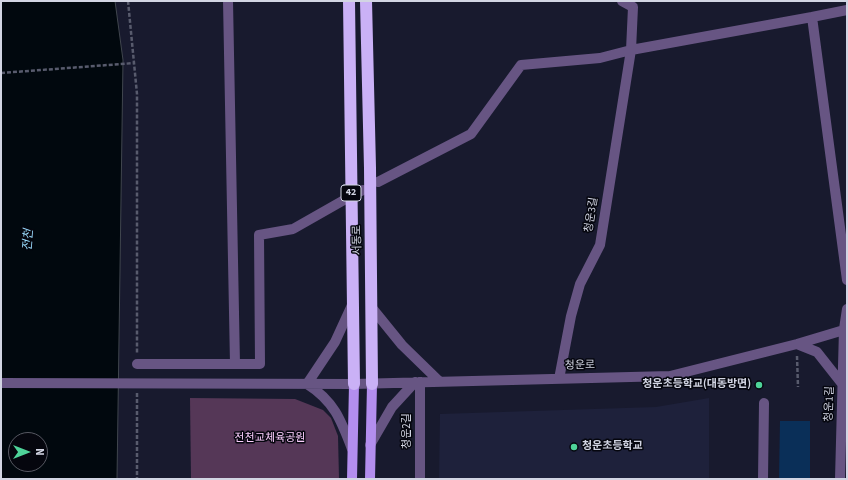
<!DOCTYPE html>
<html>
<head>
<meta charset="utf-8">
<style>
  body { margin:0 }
  #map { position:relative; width:848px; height:480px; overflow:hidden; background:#181a2e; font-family:"Source Sans 3",sans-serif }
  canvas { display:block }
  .frame { position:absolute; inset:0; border:2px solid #d2d5e3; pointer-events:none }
  .north { position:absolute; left:8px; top:432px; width:40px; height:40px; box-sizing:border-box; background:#05060e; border:1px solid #575963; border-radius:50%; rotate:90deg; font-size:11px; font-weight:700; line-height:16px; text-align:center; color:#d2d5e3 }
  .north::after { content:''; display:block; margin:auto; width:14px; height:18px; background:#4ed399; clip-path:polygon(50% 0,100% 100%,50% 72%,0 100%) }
</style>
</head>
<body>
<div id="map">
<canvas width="848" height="480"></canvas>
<div class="frame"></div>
<div class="north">N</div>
</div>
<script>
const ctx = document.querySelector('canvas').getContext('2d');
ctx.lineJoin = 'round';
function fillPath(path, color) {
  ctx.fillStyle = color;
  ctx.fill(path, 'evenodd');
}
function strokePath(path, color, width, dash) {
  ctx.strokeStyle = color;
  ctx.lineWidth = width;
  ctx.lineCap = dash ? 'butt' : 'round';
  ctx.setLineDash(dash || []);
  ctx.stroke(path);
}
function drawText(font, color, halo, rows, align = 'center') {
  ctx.font = font + ' "Source Sans 3","Noto Sans KR",sans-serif';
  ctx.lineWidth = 3;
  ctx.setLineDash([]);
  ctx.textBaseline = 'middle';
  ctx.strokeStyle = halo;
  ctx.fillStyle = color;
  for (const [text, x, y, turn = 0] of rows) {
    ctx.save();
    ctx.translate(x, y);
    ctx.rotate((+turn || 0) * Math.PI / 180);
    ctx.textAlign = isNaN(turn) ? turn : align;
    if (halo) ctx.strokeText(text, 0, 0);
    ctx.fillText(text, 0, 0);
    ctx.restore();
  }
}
fillPath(new Path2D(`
  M709 398V479H439L440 414 656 407Z`), '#1e213b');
fillPath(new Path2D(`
  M190 398 295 399 323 410 331 418 338 436 339 479H191Z`), '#553757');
const water = new Path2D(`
  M1 1H115L123 60 117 479H1ZM16 440H40V464H16Z`);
fillPath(water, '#01080e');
strokePath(water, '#40464e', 1);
fillPath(new Path2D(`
  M780 421H810V479H779Z`), '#0a2f58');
strokePath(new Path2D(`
  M128 1 137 94V354
  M1 73 135 63
  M797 356 798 387
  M137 393V479`), '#585b6d', 2.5, [4, 2]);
strokePath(new Path2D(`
  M228 1 235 364
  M622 1 633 7 631 50 812 17 847 280
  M812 17 847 10
  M378 182 471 134 521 65 600 58 631 50 600 245 580 284 571 316 559 379
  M359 192 363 190
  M352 305 335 342 307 384C334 401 341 420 352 449
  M372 308 402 345 440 382
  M797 344 817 352 843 385
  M137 364H260L259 235 293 229 344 200
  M1 383 354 384 670 376 797 344 847 329
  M370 445 392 407 415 382
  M420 479V382
  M763 479 764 403
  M840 479 844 329 847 309`), '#675583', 10);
strokePath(new Path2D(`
  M352 479 354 384
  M370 479 372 384`), '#b38eee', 10);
strokePath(new Path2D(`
  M349 1 354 384
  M366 1 370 168 372 384`), '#cab1f6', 12);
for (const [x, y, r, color] of [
  [759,385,4,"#4ed399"],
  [574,447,4,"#4ed399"]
]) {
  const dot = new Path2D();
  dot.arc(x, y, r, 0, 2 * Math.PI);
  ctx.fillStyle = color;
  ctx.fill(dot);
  strokePath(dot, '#05060e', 1.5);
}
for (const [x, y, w] of [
  [351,193,20]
]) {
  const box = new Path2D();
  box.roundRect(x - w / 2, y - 8, w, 16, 3);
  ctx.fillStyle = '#05060e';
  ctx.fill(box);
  strokePath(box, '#d2d5e3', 1);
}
drawText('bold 10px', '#d2d5e3', null, [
  ["42",351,193]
]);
drawText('11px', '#d2d5e3', '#05060e', [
  ["청운3길",592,215,-81],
  ["서동로",358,240,-91],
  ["청운로",580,366,-1],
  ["청운1길",830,404,-88],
  ["청운2길",408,431,-90]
]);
drawText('bold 11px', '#d2d5e3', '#05060e', [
  ["청운초등학교(대동방면)",751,385],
  ["청운초등학교",582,447,"left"]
], 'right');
drawText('11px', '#fccefe', '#05060e', [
  ["전천교체육공원",270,439]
]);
drawText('italic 12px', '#9adcfe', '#05060e', [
  ["전천",29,240,-85]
]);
</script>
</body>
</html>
